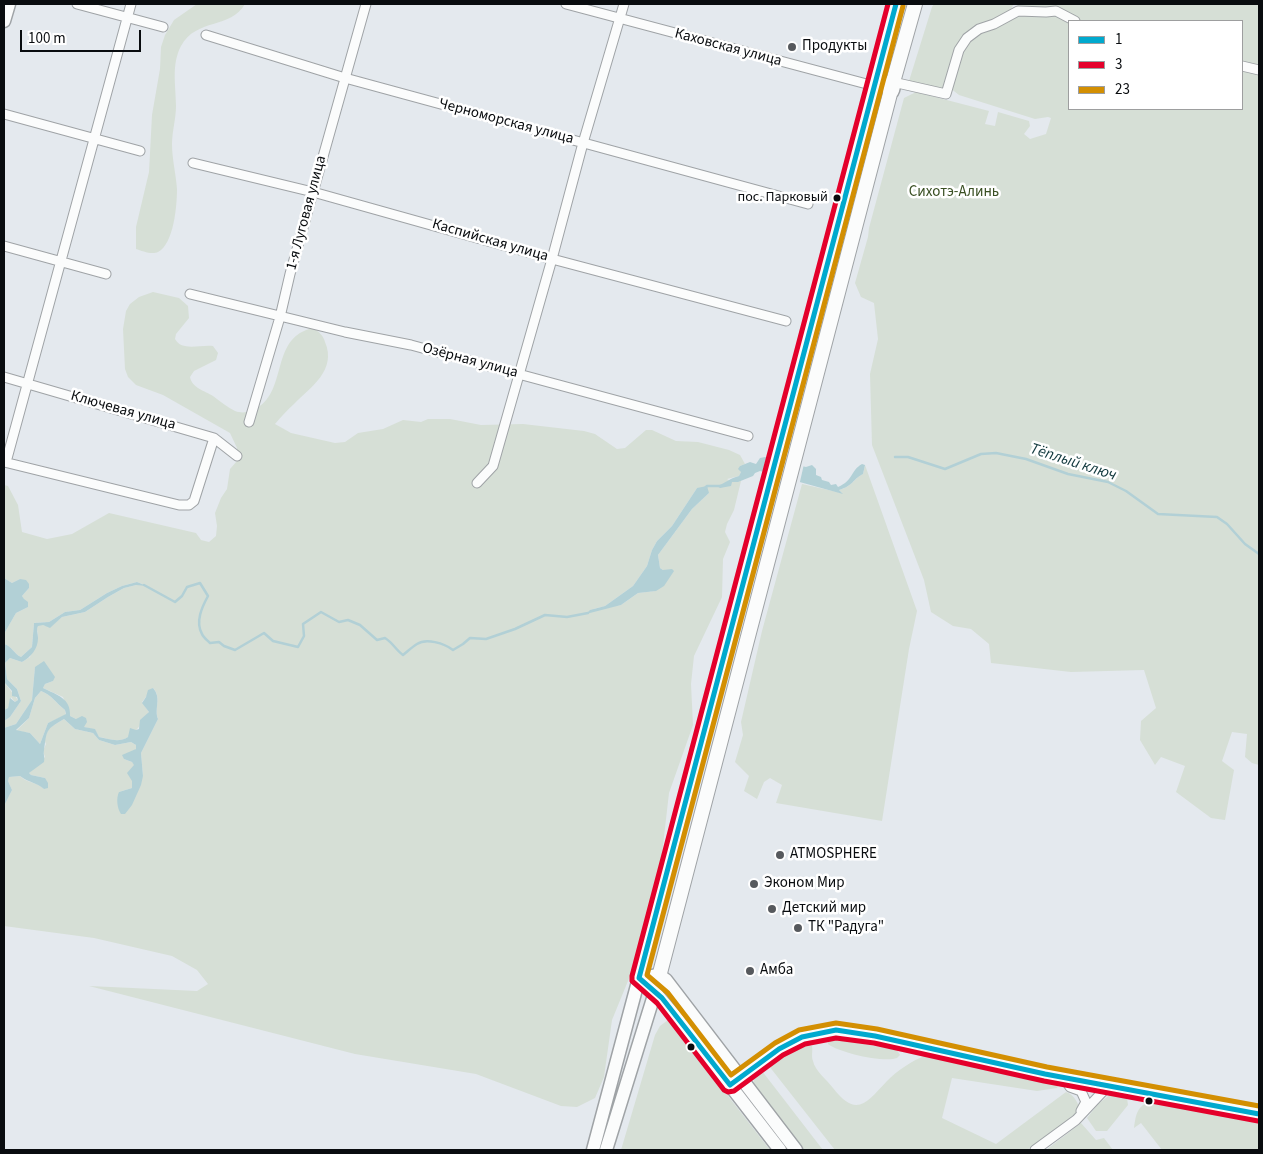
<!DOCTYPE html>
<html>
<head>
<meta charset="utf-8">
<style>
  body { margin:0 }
  #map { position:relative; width:1263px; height:1154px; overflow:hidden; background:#e4e9ee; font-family:"Source Sans 3",sans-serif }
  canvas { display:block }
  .frame { position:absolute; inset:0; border:5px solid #090c0f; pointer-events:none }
  .legend { position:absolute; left:1068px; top:20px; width:175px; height:90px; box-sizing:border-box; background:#fff; border:1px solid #9d9e9f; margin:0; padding:6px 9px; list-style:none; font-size:15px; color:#090c0f }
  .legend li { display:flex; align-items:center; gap:10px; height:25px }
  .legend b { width:25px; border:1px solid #9d9e9f }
  .scale { position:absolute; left:20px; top:30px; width:121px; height:22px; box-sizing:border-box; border:2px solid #090c0f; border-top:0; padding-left:6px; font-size:15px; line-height:18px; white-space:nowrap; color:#090c0f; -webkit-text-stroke:4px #fff; paint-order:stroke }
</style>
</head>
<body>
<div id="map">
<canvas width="1263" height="1154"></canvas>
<div class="frame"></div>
<ul class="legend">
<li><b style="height:6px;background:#00a9ce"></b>1</li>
<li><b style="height:6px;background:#e4002b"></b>3</li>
<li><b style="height:6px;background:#d38f02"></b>23</li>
</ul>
<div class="scale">100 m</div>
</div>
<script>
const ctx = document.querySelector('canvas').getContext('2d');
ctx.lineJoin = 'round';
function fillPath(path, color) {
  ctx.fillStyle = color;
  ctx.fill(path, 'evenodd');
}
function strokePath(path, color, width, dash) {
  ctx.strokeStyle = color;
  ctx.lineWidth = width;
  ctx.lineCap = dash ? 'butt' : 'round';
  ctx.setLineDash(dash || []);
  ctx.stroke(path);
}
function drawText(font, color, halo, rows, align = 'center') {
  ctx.font = font + ' "Source Sans 3",sans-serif';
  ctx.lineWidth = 5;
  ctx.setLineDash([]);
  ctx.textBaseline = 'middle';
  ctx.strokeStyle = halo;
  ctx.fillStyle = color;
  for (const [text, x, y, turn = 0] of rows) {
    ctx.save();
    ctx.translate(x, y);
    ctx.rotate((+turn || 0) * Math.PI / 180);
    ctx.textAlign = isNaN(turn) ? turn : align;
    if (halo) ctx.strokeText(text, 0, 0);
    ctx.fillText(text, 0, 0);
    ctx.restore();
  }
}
fillPath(new Path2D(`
  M197 4H245C231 29 196 18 181 46 171 65 176 86 176 106 176 119 172 131 172 144 172 159 176 174 177 189 177 205 174 244 158 252 152 255 142 251 136 249V227L149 172 152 115 160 69 161 47 165 35 174 20Z
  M934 4H1014L1009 12 965 37 943 89 909 81 932 7Z
  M1018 4H1259V765L1252 763 1245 757 1247 734 1232 732 1222 761 1234 770 1225 820 1211 818 1176 792 1185 766 1161 757 1155 765 1140 740 1141 721 1156 708 1144 670 1071 672 991 663 989 644 971 629 953 626 931 612 924 580 872 445 870 374 878 339 874 303 861 297 855 283 868 237 869 228 904 98 916 92 989 111 985 124 995 126 998 112 1029 121 1030 126 1024 134 1030 139 1046 134 1051 118 1048 117 1035 119 959 95 950 88 968 39 1011 14 1060 16 1069 21V109H1242V21H1076L1054 7 1016 10Z
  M153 292 179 298 188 306 189 318 176 334 175 339C182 352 201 344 213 346L218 353 216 360 194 371 190 377C192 388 205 391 213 396 220 401 227 407 235 411 243 414 250 412 257 408 288 390 270 337 313 328 319 332 323 335 325 342 337 370 311 387 294 404 287 410 281 417 275 424L291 433 335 443 345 442 358 433 383 429 403 420 421 422 428 419H450L481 425 523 424 584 431 595 434 617 449 625 448 646 430H652L676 441 698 442 729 450 740 455 745 464 740 466 741 472 739 476 727 479 732 482 741 481 734 510 727 524 725 532 730 542 723 559 722 597 694 656 691 684 693 725 669 793 655 915 612 1020 604 1077 595 1098 577 1107 561 1106 476 1074 355 1054 89 986 197 991 208 984 197 970 172 956 94 938 4 926V806L12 790 8 781 9 777 20 776C28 784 36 781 44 789L45 778 31 775 29 773 45 757 43 751 46 744 44 739 49 728 64 719 75 729 93 733 99 740 115 745 131 742 136 745V749L124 759 132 762 135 765 132 788 119 792V810L143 776 141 753 158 719C154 708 162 697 153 688L142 702 149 712C143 722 132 739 120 740 113 741 105 738 99 737L95 730 84 727 76 719 70 716 63 697 43 688 45 684 53 681 35 668 32 700 16 724 4 728V721L10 717 21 701 17 689 7 679 5 663 10 658 22 662 30 657 38 636 37 629 38 625H43L50 627 62 617 85 612 108 597 124 588 136 585H145L137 582 122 586 107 593 80 610 65 612 49 622 34 623 32 647 21 657C14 654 12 646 4 644V634L16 613 28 607 22 596 29 588 20 579 12 583 4 578V485L8 486 18 505 22 532 47 539 72 534 109 513 196 533 201 540 209 542 216 536 217 526 215 513 221 498 227 489 230 469 237 461V448L230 433 163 395 136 385 128 377 125 369 123 329 126 311 130 304 139 297ZM697 488 709 493 692 509 658 555 660 568 663 570 655 591 638 593 621 605 590 610 605 606 633 586 647 566 652 550 657 541 672 526Z
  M865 465 917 611 909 649 882 821 776 803 782 785 770 778 764 782 757 799 744 791 749 776 735 762 743 735 741 722 762 631 802 484 842 493 839 490C853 486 852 480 863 474Z
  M4 682 18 700 15 702 11 697 8 708 4 710Z
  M41 691C52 695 56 703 65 710L66 715 48 723 40 744 30 733 16 731 29 718 35 698Z
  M668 1020 680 1034 770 1150H621L655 1035 660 1026Z
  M830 1038 897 1050 900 1055 897 1058C884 1063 840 1053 828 1044V1039Z
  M802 1042 812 1046C813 1051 811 1056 813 1061 815 1071 827 1080 833 1088 857 1119 867 1102 887 1081 897 1071 911 1061 925 1056L1052 1080 1059 1084 1057 1088 1037 1091 952 1078 942 1118 996 1144 1066 1092C1073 1094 1076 1100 1079 1106L1077 1113 1027 1150H835L769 1066Z
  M762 1071 823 1150H800L753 1084 755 1076Z
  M1111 1094 1127 1098 1128 1105 1107 1131H1096L1087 1118 1098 1104Z
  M1151 1101 1259 1120V1150H1162L1141 1123 1134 1128C1136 1114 1137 1106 1151 1101Z
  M1081 1123 1096 1140 1104 1138 1113 1150H1046Z`), '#d6dfd6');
fillPath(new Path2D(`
  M765 457 806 467 812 465 816 469V475L821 477 822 480 829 482 831 485 836 484 838 487C854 480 850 471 862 464L865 465 863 474C853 479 853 486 839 490L843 494 760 471 755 473 753 476 738 482H732L731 486 720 488 717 486C726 483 730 478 739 476L741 472 738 469 740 466 750 462 756 464 760 458Z
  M707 486 709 493 692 509 658 555 660 568 663 570 672 569 674 571 664 586 656 591 638 593 621 605 586 614 590 610 605 606 633 586 647 566 652 550 657 541 672 526 697 488Z
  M4 578 12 583 20 579 26 580 29 584V588L22 596 24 599 28 602V607L16 613 4 634V615L5 614 4 611Z
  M137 582 147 586 136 585 124 588 108 597 85 612 62 617 50 628 43 625 38 626C36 630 38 633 38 638 38 649 31 657 22 662L10 658 5 663 7 679 17 689 21 701 10 717 4 721V710L8 708 10 698 15 702 18 700 17 697 12 696V691L4 682V644C12 646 14 654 21 657L32 647 34 623 49 622 65 612 80 610 107 593 122 586Z
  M44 661 55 677 53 681 45 684 43 688C57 695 71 698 70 716L76 719 82 716 86 718 87 722 84 727 95 729 99 737C109 739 119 743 128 737L130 728 136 730 139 729 140 720 149 712 142 703 146 697 148 690 153 688C162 698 154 708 158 719L141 753 143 776 141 785 132 805 125 814H121C117 808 116 798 119 792L132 788V781L127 773 134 765 132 762 124 759 122 755 136 749V745L131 742 115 745 99 740 93 733 75 729 64 719C45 730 47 730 44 750 43 754 45 758 44 762L29 773 31 775 45 778 48 783V788L44 789C36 782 29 783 20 776L9 777 8 781 12 790 4 806V728L16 724 32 700 35 667ZM41 691C52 695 56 703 65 710L66 714 48 723 40 744 30 733 16 730 29 718 35 698Z`), '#b2d0d6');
fillPath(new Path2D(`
  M767 455 804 464 799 486 762 474Z`), '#e4e9ee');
strokePath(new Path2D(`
  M895 457H908L945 469 981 454 996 453 1026 459 1068 474 1108 482 1126 491 1158 514 1217 517 1227 524 1245 544 1259 554
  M705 488 707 486H721
  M144 585 175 602 182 596 187 587 200 583 208 596C202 607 195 622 202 634 203 637 208 641 210 643L219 642 224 646 235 650 264 633 273 641 298 647 304 636 303 624 321 612 339 622 348 620 360 625 377 640 385 638C393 643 396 650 403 655 408 651 412 647 417 644 426 638 444 643 453 650L463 644 470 638 486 639 515 629 545 615 567 617 588 613`), '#b2d0d6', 2.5);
const street = new Path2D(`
  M77 4 163 27
  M566 4 878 87
  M206 35 345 78 808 204
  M1242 66 1259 70
  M893 82 946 94 959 50 967 38 979 29 994 24 1018 11 1046 12 1056 11 1075 21
  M4 114 140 151
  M193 163 313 192 552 259 786 321
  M4 246 106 274
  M190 294 345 332 411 345 748 436
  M4 377 214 438 237 456
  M249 422 280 317 290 274 366 4
  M4 462 179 505H189L194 501 214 438
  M6 462 131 4
  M477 483 493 466 552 259 583 143 624 4
  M1064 1078 1070 1087 1081 1091 1086 1102 1081 1111
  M1035 1150 1076 1120 1109 1085`);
const secondary = new Path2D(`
  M4 21 9 4
  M730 1085 779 1049 802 1037 836 1030 875 1036 1045 1074 1259 1114
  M593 1150 639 978 659 975 666 980 796 1150
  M606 1150 655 992 692 1036 780 1150`);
const primary = new Path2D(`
  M893 82 915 4
  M891 90 655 992 639 978 896 4`);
const highway = new Path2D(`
  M891 90 893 82`);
strokePath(street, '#9fa3a6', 11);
strokePath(secondary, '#9fa3a6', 15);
strokePath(primary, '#9fa3a6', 16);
strokePath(highway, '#9fa3a6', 19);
strokePath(street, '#fbfcfc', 9);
strokePath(secondary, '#fbfcfc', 12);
strokePath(primary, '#fbfcfc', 14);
strokePath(highway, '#fbfcfc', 16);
strokePath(new Path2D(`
  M896 4 639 978 662 998 730 1085 779 1049 802 1037 836 1030 875 1036 1045 1074 1259 1114`), '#00a9ce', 5);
strokePath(new Path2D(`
  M888 4 632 976V981L657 1003 724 1090 728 1092 734 1091 783 1055 805 1044 836 1038 874 1043 1044 1081 1258 1121`), '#e4002b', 5);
strokePath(new Path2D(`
  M903 6 647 975 668 993 731 1075 775 1043 799 1030 836 1023 877 1029 1047 1067 1259 1106`), '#d38f02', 5);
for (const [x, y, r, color] of [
  [792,47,5,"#56595d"],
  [837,198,4.5,"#090c0f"],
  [780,855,5,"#56595d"],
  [754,884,5,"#56595d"],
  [772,909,5,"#56595d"],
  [798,928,5,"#56595d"],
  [750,971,5,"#56595d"],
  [691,1047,4.5,"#090c0f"],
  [1149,1101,4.5,"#090c0f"]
]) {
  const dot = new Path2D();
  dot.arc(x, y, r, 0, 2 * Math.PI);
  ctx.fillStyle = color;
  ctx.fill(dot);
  strokePath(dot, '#fff', 2);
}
drawText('14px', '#090c0f', '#fff', [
  ["пос. Парковый",828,198]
], 'right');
drawText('15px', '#090c0f', '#fff', [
  ["Продукты",802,47],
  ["ATMOSPHERE",790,855],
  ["Эконом Мир",764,884],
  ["Детский мир",782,909],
  ["ТК \"Радуга\"",808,928],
  ["Амба",760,971]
], 'left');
drawText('15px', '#090c0f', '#fff', [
  ["Каховская улица",728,48,15],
  ["Черноморская улица",506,122,15],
  ["1-я Луговая улица",307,213,-75],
  ["Каспийская улица",490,241,16],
  ["Озёрная улица",470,361,15],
  ["Ключевая улица",123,411,16]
]);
drawText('15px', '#394f22', '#fff', [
  ["Сихотэ-Алинь",954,193]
]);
drawText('italic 16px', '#11393e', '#fff', [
  ["Тёплый ключ",1073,463,18]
]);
</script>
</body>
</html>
